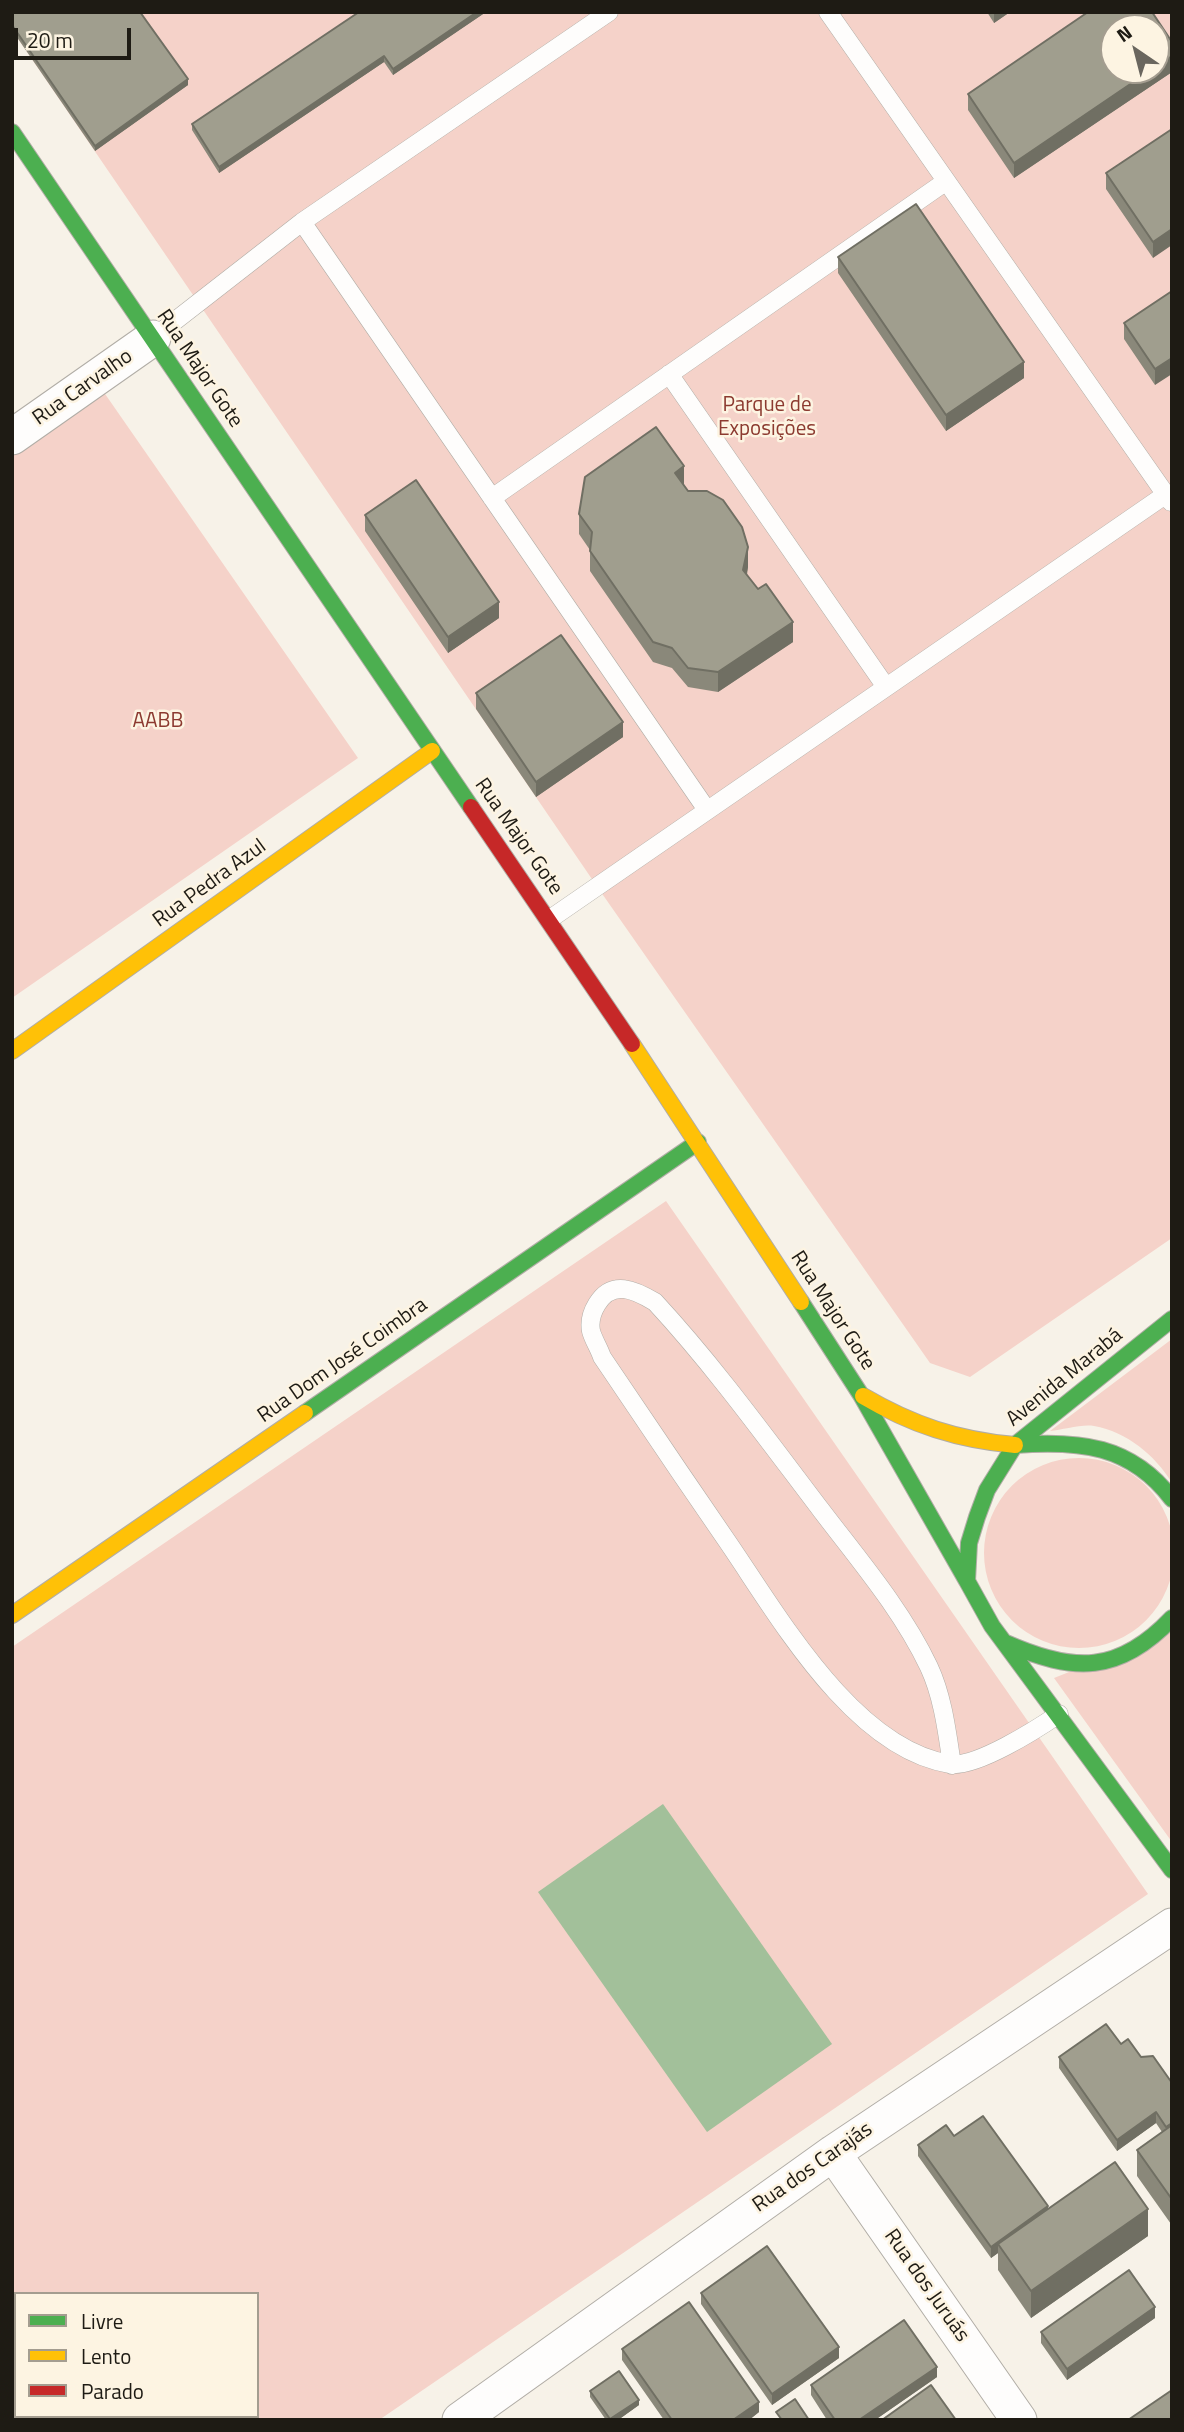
<!DOCTYPE html>
<html>
<head>
<meta charset="utf-8">
<style>
  body { margin:0 }
  #map { position:relative; width:1184px; height:2432px; overflow:hidden; background:#f7f2e8; font-family:"Titillium Web",sans-serif }
  canvas { display:block }
  .frame { position:absolute; inset:0; border:14px solid #1e1b14; pointer-events:none }
  .legend { position:absolute; left:14px; top:2292px; width:245px; height:126px; box-sizing:border-box; background:#fdf4e2; border:2px solid #a49d90; margin:0; padding:9px 12px; list-style:none; font-size:21px; color:#1e1b14 }
  .legend li { display:flex; align-items:center; gap:14px; height:35px }
  .legend b { width:35px; border:2px solid #a49d90 }
  .north { position:absolute; left:1100px; top:14px; width:70px; height:70px; box-sizing:border-box; background:#fdf4e2; border:2px solid #a49d90; border-radius:50%; rotate:325deg; font-size:19px; font-weight:700; line-height:28px; text-align:center; color:#1e1b14 }
  .north::after { content:''; display:block; margin:auto; width:24px; height:32px; background:#6a665e; clip-path:polygon(50% 0,100% 100%,50% 72%,0 100%) }
  .scale { position:absolute; left:14px; top:28px; width:117px; height:32px; box-sizing:border-box; border:4px solid #1e1b14; border-top:0; padding-left:9px; font-size:21px; line-height:24px; white-space:nowrap; color:#1e1b14; -webkit-text-stroke:5px #fdf4e2; paint-order:stroke }
</style>
</head>
<body>
<div id="map">
<canvas width="1184" height="2432"></canvas>
<div class="frame"></div>
<ul class="legend">
<li><b style="height:9px;background:#4caf50"></b>Livre</li>
<li><b style="height:9px;background:#ffc107"></b>Lento</li>
<li><b style="height:9px;background:#c62828"></b>Parado</li>
</ul>
<div class="north">N</div>
<div class="scale">20 m</div>
</div>
<script>
const ctx = document.querySelector('canvas').getContext('2d');
ctx.lineJoin = 'round';
function fillPath(path, color) {
  ctx.fillStyle = color;
  ctx.fill(path, 'evenodd');
}
function strokePath(path, color, width, dash) {
  ctx.strokeStyle = color;
  ctx.lineWidth = width;
  ctx.lineCap = dash ? 'butt' : 'round';
  ctx.setLineDash(dash || []);
  ctx.stroke(path);
}
function drawText(font, color, halo, rows, align = 'center') {
  ctx.font = font + ' "Titillium Web",sans-serif';
  ctx.lineWidth = 5;
  ctx.setLineDash([]);
  ctx.textBaseline = 'middle';
  ctx.strokeStyle = halo;
  ctx.fillStyle = color;
  for (const [text, x, y, turn = 0] of rows) {
    ctx.save();
    ctx.translate(x, y);
    ctx.rotate((+turn || 0) * Math.PI / 180);
    ctx.textAlign = isNaN(turn) ? turn : align;
    if (halo) ctx.strokeText(text, 0, 0);
    ctx.fillText(text, 0, 0);
    ctx.restore();
  }
}
fillPath(new Path2D(`
  M12 12H1172V1238L970 1377 930 1363 596 885 12 30ZM1114 28H1156V70H1114Z
  M103 391 358 758 12 998V455Z
  M666 1201 1148 1894 379 2420H12V1647ZM16 2294H257V2416H16Z
  M1172 1339V1483C1155 1455 1127 1432 1094 1426 1081 1424 1063 1430 1050 1431Z
  M984 1553a95 95 0 1 1 190 0a95 95 0 1 1-190 0Z
  M1172 1631V1842L1054 1678Z`), '#f5d2c9');
fillPath(new Path2D(`
  M663 1804 832 2044 707 2132 538 1892Z`), '#a2c09a');
const lane = new Path2D(`
  M828 12 1171 502
  M302 222 707 810
  M153 338 302 222 609 12
  M669 374 886 687
  M492 498 945 182
  M550 919 1165 495
  M952 1765C947 1732 943 1697 929 1667 902 1610 859 1560 821 1510 767 1439 715 1367 655 1302 635 1290 612 1279 597 1304 592 1312 589 1320 591 1331 593 1339 599 1348 602 1357 643 1418 685 1480 727 1541 778 1615 853 1749 950 1764 976 1768 1037 1729 1059 1714`);
const street = new Path2D(`
  M12 437 153 338
  M833 2153 1019 2420
  M460 2420 833 2153 1172 1926`);
const fast = new Path2D(`
  M12 132 471 807
  M801 1302 861 1395 967 1581
  M1172 1319 1015 1445 987 1490 977 1517 969 1543 967 1581 992 1626 1172 1870
  M305 1413 698 1142
  M1015 1445C1079 1440 1131 1445 1172 1499
  M1006 1643C1074 1673 1119 1674 1172 1618`);
const slow = new Path2D(`
  M632 1044 801 1302
  M12 1051 432 751
  M863 1396C912 1425 958 1440 1015 1445
  M12 1615 305 1413`);
const jam = new Path2D(`
  M471 807 632 1044`);
strokePath(lane, '#b1ada6', 19);
strokePath(street, '#b1ada6', 37);
strokePath(fast, '#b1ada6', 18);
strokePath(slow, '#b1ada6', 18);
strokePath(jam, '#b1ada6', 18);
strokePath(lane, '#fefdfc', 18);
strokePath(street, '#fefdfc', 35);
strokePath(fast, '#4caf50', 16);
strokePath(slow, '#ffc107', 16);
strokePath(jam, '#c62828', 16);
fillPath(new Path2D(`
  M12 12 188 85 95 151 12 30Z
  M359 12H486L393 75 384 62 219 173 192 130V124Z
  M987 12H1010L994 23Z
  M1172 42V72L1014 178 968 110V94Z
  M1172 129 1153 258 1106 189V173Z
  M838 257 1024 378 946 431 838 273Z
  M1172 291 1155 385 1124 339V323Z
  M684 485 748 567 747 575 793 642 718 692 688 687 672 668 653 662 590 571V550L579 534V514Z
  M365 515 499 618 448 653 365 531Z
  M476 693 623 737 536 797 476 709Z
  M1121 2044 1141 2057 1172 2083V2223L1171 2224 1137 2176V2150L1162 2132 1156 2123 1117 2151 1059 2068V2057Z
  M954 2136 1048 2209 1148 2236 1031 2318 998 2270V2253L991 2258 918 2156V2145Z
  M701 2293 839 2358 772 2405 701 2304Z
  M1155 2318 1067 2380 1041 2343V2332Z
  M622 2349 759 2412 749 2420H664L622 2360Z
  M937 2377 875 2420H827L811 2395V2385Z
  M590 2391 639 2405 618 2420H606L590 2397Z`), '#8a887a');
fillPath(new Path2D(`
  M477 12H486L393 75V69Z
  M994 12H1010L994 23Z
  M384 56V62L219 173V167Z
  M1172 56V72L1014 178V163L1151 70H1156V67Z
  M188 79V85L95 151V146Z
  M1172 229V245L1153 258V242Z
  M1172 358V374L1155 385V369Z
  M1024 362V378L946 431V415Z
  M684 466V486L675 473Z
  M748 547V567L743 590V570Z
  M499 602V618L448 653V637Z
  M793 622V642L718 692V672Z
  M623 722V737L536 797V782Z
  M1156 2112V2123L1117 2151V2140Z
  M1172 2197V2223L1171 2224V2198Z
  M1048 2206V2217L998 2244V2253L991 2258V2247Z
  M1148 2209V2236L1031 2318V2291Z
  M1155 2307V2318L1067 2380V2369Z
  M839 2347V2358L772 2405V2394Z
  M937 2367V2377L875 2420H859Z
  M639 2400V2405L618 2420H610Z
  M759 2402V2412L749 2420H733Z`), '#706f63');
const building = new Path2D(`
  M12 12H140L188 79 95 146 12 25Z
  M359 12H477L393 69 384 56 219 167 192 124Z
  M1088 12H1152L1172 42V56L1156 67V28H1114V70H1151L1014 163 968 94Z
  M1172 129V229L1153 242 1106 173Z
  M916 204 1024 362 946 415 838 257Z
  M1172 291V358L1155 369 1124 323Z
  M656 427 684 466 675 473 688 491H707L723 500 742 527 748 547 743 570 758 589 766 584 793 622 718 672 688 668 672 648 653 642 590 551 592 532 579 514 585 477Z
  M416 480 499 602 448 637 365 515Z
  M561 635 623 722 536 782 476 693Z
  M1106 2024 1121 2044 1128 2039 1141 2057 1153 2056 1172 2083V2123L1166 2127 1156 2112 1117 2140 1059 2057Z
  M983 2116 1048 2206 991 2247 918 2145 946 2125 954 2136Z
  M1172 2125V2197L1171 2198 1137 2150Z
  M1115 2162 1148 2209 1031 2291 998 2244Z
  M767 2246 839 2347 772 2394 701 2293Z
  M1129 2270 1155 2307 1067 2369 1041 2332Z
  M689 2302 759 2402 733 2420H672L622 2349Z
  M904 2320 937 2367 859 2420H835L811 2385Z
  M619 2371 639 2400 610 2419 590 2391Z
  M931 2385 956 2420H882Z
  M1172 2390V2420H1128Z
  M795 2399 809 2420H782L776 2412Z`);
fillPath(building, '#a09e8e');
strokePath(building, '#706f63', 2);
drawText('21px', '#1e1b14', '#fdf4e2', [
  ["Rua Major Gote",199,369,56],
  ["Rua Carvalho",83,388,-35],
  ["Rua Major Gote",518,837,55],
  ["Rua Pedra Azul",210,884,-36],
  ["Rua Major Gote",832,1311,57],
  ["Rua Dom José Coimbra",343,1361,-35],
  ["Avenida Marabá",1065,1378,-39],
  ["Rua dos Carajás",813,2168,-35],
  ["Rua dos Juruás",926,2286,55]
]);
drawText('21px', '#8c3a30', '#fdf4e2', [
  ["Parque de",767,406],
  ["Exposições",767,430],
  ["AABB",158,722]
]);
</script>
</body>
</html>
